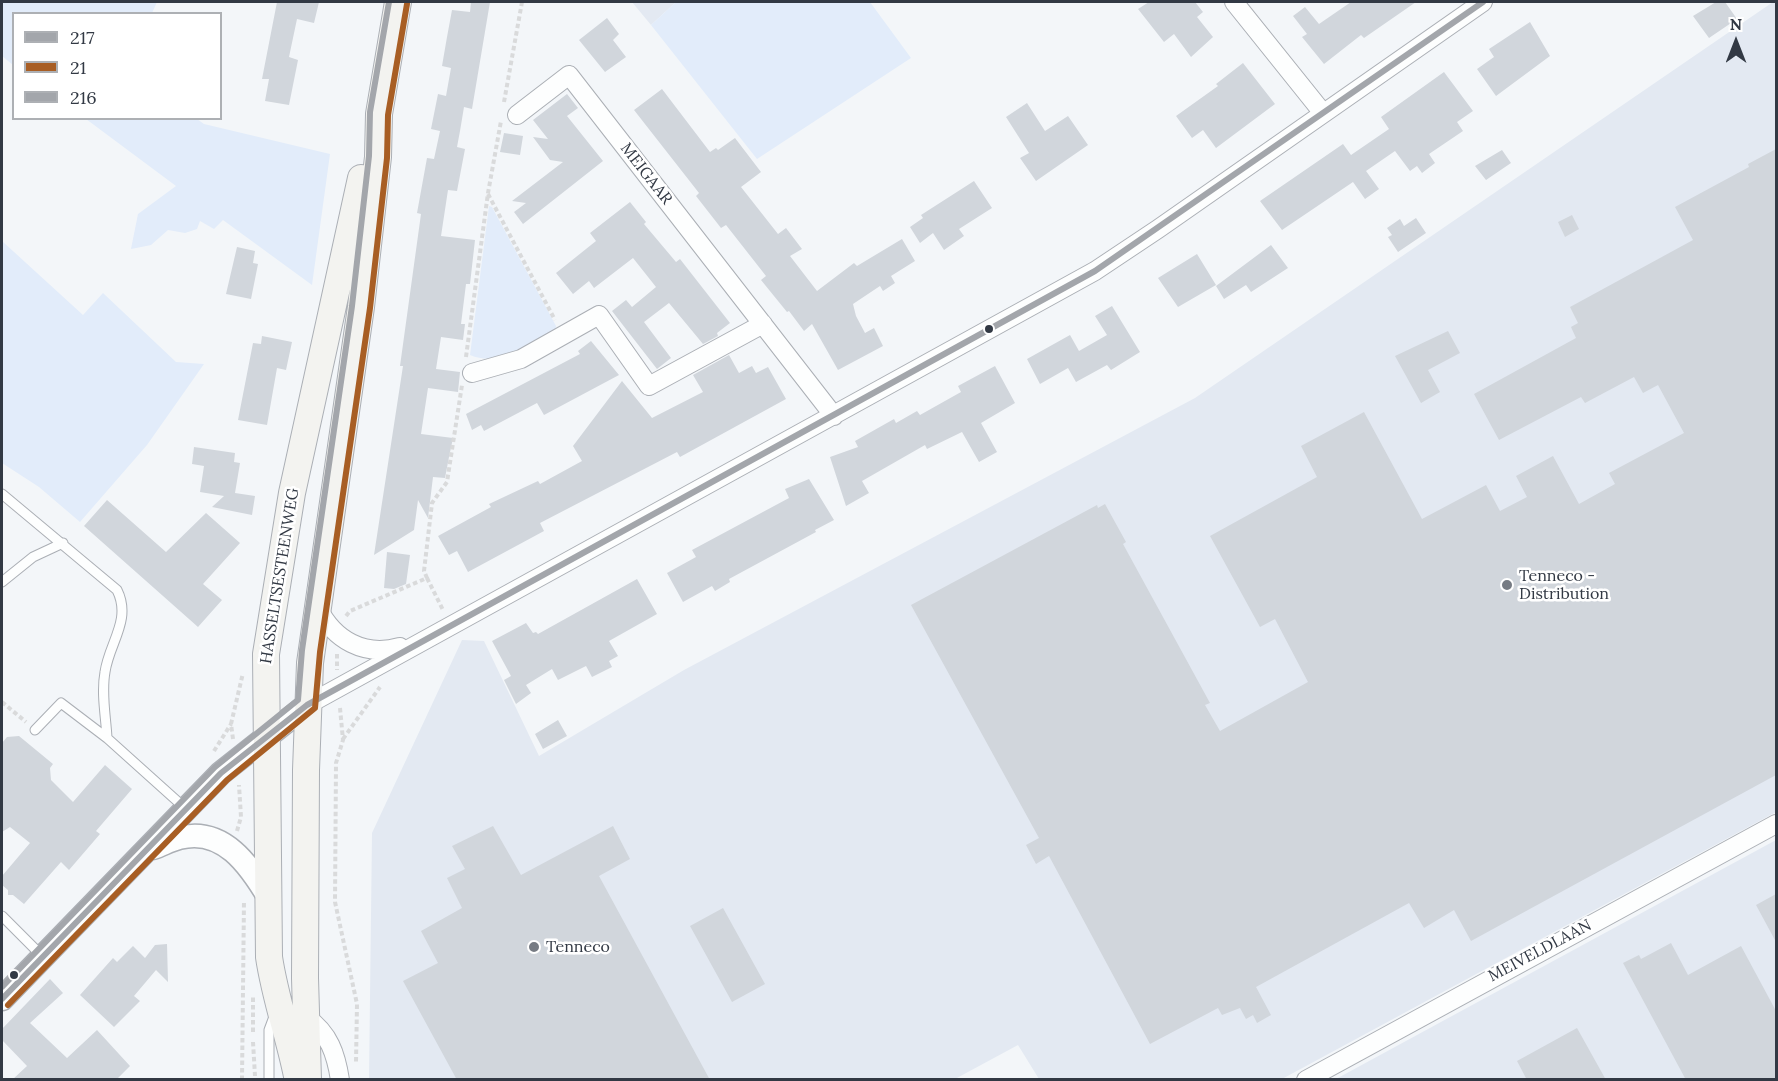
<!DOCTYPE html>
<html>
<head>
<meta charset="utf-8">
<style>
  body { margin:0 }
  #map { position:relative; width:1778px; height:1081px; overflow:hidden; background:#f3f6f9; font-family:Lora,serif }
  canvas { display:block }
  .frame { position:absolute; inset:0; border:3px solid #323944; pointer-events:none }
  .legend { position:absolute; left:12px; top:12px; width:210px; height:108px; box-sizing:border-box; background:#fff; border:2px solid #adb0b4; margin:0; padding:8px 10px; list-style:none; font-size:18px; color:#323944 }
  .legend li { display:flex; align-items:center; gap:12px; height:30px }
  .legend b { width:30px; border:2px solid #adb0b4 }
  .north { position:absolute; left:1706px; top:12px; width:60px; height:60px; -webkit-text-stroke:4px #fff; paint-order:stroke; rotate:0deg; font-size:16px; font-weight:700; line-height:24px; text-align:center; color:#323944 }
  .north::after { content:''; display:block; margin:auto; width:21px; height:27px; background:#323944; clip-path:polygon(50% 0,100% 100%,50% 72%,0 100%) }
</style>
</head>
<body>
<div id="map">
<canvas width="1778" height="1081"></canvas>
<div class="frame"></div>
<ul class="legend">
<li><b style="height:8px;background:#a3a6ab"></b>217</li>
<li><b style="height:8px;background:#a85e24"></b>21</li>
<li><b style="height:8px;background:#a3a6ab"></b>216</li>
</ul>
<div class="north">N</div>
</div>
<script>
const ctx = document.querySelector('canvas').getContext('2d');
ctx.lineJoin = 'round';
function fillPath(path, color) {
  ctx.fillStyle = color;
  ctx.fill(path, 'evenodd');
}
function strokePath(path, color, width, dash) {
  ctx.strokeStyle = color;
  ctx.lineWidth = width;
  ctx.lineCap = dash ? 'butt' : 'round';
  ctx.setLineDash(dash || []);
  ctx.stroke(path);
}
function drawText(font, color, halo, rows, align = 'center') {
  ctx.font = font + ' Lora,serif';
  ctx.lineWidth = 5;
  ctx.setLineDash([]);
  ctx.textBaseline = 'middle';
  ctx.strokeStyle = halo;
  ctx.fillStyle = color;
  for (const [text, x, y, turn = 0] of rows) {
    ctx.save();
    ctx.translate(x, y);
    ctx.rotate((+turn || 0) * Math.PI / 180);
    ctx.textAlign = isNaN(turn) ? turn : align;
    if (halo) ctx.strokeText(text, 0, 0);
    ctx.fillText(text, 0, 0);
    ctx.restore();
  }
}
fillPath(new Path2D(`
  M632 2H676L651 25Z
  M1773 2H1776V812L1282 1079H1039L1018 1045 955 1079 369 1080 372 833 462 640 484 641 539 756 684 670 1195 398Z
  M1776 840V1079H1336Z`), '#e3e9f2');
fillPath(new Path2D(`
  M2 2H157L152 13 14 14 13 65 2 56Z
  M676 2H870L911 58 757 159 651 25Z
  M86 119H197L204 124 330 154 312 285 223 220 214 229 200 221 197 229 185 233 168 230 151 245 131 249 138 214 176 186Z
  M489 206 492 207 556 326 555 334C530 347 498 367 470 355Z
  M2 241 83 315 103 293 176 362 204 364 147 445 80 522 39 487 2 463Z`), '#e2ecfa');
fillPath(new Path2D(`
  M277 2H319L314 23 297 19 289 57 298 60 289 105 265 101 269 79H262Z
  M471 2H490L472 109 464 107 460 131 457 147 465 149 457 191 448 190 441 236 475 240 470 284H466L461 324H465L463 340 441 337 436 369 460 372 458 392 428 388 421 434 453 438 449 457 445 478 433 477 428 518 418 500 414 530 374 555 403 366H400L421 214 417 213 427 158 434 159 440 131 431 129 438 94 446 96 451 68 442 66 447 37 452 10 470 12Z
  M1149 2H1195L1203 12 1197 17 1213 37 1191 57 1174 34 1164 42 1138 9Z
  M1351 2H1416L1364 38 1361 35 1324 64 1302 37 1307 34 1293 16 1305 7 1319 24Z
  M1716 2H1725L1737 19 1709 38 1693 16Z
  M607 18 619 34 613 40 626 57 605 72 579 40Z
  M1530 22 1550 56 1496 96 1477 69 1494 57 1489 49Z
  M1243 63 1275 104 1216 148 1203 130 1192 138 1176 116 1218 86 1216 84Z
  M1444 72 1473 111 1457 122 1463 131 1429 154 1435 163 1422 173 1417 166 1410 171 1395 151 1366 171 1379 189 1365 199 1353 182 1282 230 1260 201 1343 144 1351 155 1389 129 1381 117Z
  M662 89 710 152 716 148 718 150 735 138 761 172 741 187 778 234 786 228 802 249 790 256 817 291 854 263 857 266 902 239 915 261 891 276 895 283 883 291 880 286 853 304 856 316 865 333 874 328 883 346 838 370 812 324 804 331 789 311 787 312 761 280 766 276 726 225 721 228 696 196 699 193 634 110Z
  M567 94 578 108 567 116 603 161 523 224 514 212 526 203 512 201 563 162 550 160 533 137 548 139 533 120Z
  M1027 103 1045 131 1068 116 1088 145 1036 181 1020 158 1029 153 1006 117Z
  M504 133 523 136 520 155 500 152Z
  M1776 149V775L1471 941 1454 910 1424 928 1409 903 1256 987 1271 1015 1257 1023 1253 1015 1246 1019 1240 1008 1222 1015 1218 1008 1150 1044 1049 856 1036 864 1026 845 1039 838 911 605 1097 505 1098 508 1105 504 1126 542 1123 544 1210 703 1205 705 1220 731 1308 682 1275 619 1260 627 1210 536 1317 477 1301 446 1364 412 1422 519 1486 485 1500 511 1527 497 1516 476 1553 456 1579 504 1615 484 1609 473 1684 433 1658 385 1643 393 1634 377 1585 403 1581 397 1499 440 1474 394 1576 338 1571 327 1578 323 1570 307 1693 240 1675 207 1749 167 1748 164Z
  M1502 150 1511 163 1486 180 1475 166Z
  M974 181 992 208 959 229 964 236 944 250 933 233 920 243 910 227 923 218 921 215Z
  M630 202 646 222 644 224 676 262 680 259 730 323 717 333 718 336 703 344 669 303 644 322 671 358 657 369 612 311 626 300 632 307 656 287 633 258 594 288 589 281 573 294 556 273 596 241 590 233Z
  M1572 215 1579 229 1565 237 1558 222Z
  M1416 218 1426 233 1398 252 1388 237 1392 235 1387 228 1400 219 1404 226Z
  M1271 245 1288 268 1251 292 1246 285 1224 299 1216 286Z
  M237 247 255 251 253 263 258 264 251 299 226 294Z
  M1197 254 1216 285 1178 307 1158 278Z
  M1112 306 1140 352 1111 370 1107 365 1076 382 1068 368 1040 384 1027 359 1070 335 1079 351 1107 335 1095 316Z
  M1448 331 1460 353 1428 370 1440 392 1421 403 1395 356Z
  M262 336 292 342 286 370 277 368 267 425 238 420 253 343 261 344Z
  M591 341 619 375 544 415 537 403 484 431 481 425 472 430 466 414 580 354 578 351Z
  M729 355 739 373 752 366 756 373 768 367 786 399 680 457 677 452 540 523 544 531 468 572 457 551 449 555 438 536 491 507 489 504 538 481 540 484 582 461 573 446 622 381 652 418 703 392 693 375Z
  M995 366 1015 403 981 423 997 452 979 462 962 432 927 449 925 445 862 481 869 493 846 506 830 457 858 447 855 441 894 419 896 423 917 411 920 415 961 392 958 386Z
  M194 447 235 453 234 462 240 463 235 493 255 496 252 515 212 507 224 496 200 492 204 466 192 464Z
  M809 479 834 520 815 530 816 532 729 579 730 582 715 591 712 586 683 602 667 573 696 557 692 550 789 498 785 489Z
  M107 500 166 552 206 513 240 543 203 584 222 600 198 627 84 526Z
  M387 552 410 555 406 584 394 589 384 588Z
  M637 579 657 614 609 641 618 656 609 661 612 667 592 677 586 666 558 680 552 669 526 685 531 693 516 704 504 680 511 676 492 641 526 623 533 633 536 632 538 634Z
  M558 720 567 736 543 749 535 734Z
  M19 736 53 764 50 768 51 780 73 802 105 765 132 789 96 831 100 834 69 870 61 862 24 904 13 895H8V890L2 885V876L30 843 10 827 2 832V743L7 737Z
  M493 826 521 875 613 826 630 859 599 876 710 1080H457L403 981 438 963 421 931 462 908 447 878 465 869 452 846Z
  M1776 894V942L1756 905Z
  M723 908 765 984 732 1002 690 926Z
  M1671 943 1688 975 1741 946 1776 1011V1080H1686L1623 963 1639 955 1641 959Z
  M167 944 168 982 156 970 134 996 140 1001 114 1027 80 995 113 958 117 962 133 946 145 958 155 945Z
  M50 979 63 993 30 1023 67 1058 97 1030 130 1066 116 1080H12L27 1066 2 1040V1029Z
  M1577 1028 1606 1080H1527L1517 1061Z`), '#d1d6dc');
const service = new Path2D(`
  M2 494 117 590C132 620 109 643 105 672 101 694 106 717 107 738L186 809
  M2 582 33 557 63 543
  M35 730 61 703 107 738
  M2 916 42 956
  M269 1080V1030L275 1014`);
const minor = new Path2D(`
  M1234 2 1323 113
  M517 115 569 75 834 416
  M472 373 521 359 599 315 649 386 763 324
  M318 608C334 640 364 657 400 647
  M307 705 1095 271 1158 229 1483 2
  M307 1018C329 1033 336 1054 340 1080
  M1306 1080 1776 824`);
const tertiary = new Path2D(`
  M153 848C162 845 170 840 179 838 223 826 250 866 269 898
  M2 999 221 773 307 705`);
const secondary = new Path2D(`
  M297 1076C289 1036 275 998 269 957L266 654 292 493 361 178
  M308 1080 305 978 306 770 310 663 361 307 378 157 379 114 398 2`);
strokePath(service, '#abafb5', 11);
strokePath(minor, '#abafb5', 20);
strokePath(tertiary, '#abafb5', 25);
strokePath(secondary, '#abafb5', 28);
strokePath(new Path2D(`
  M504 102 522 2
  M488 194 555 320
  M466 357 488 193 501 121
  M427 578 443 610
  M346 616 350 611 427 578 424 571 432 503 447 482 462 385
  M337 654V670
  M2 702 26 722
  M340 708 343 740 336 763 335 902 357 1004 356 1062
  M233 739 231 724 243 673
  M343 739 380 687
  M214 751 231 724
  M237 831 241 817 239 785
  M253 1032V997
  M253 1042 255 1076
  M242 1080 244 900`), '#d9dadb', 4, [4.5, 3]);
strokePath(service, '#fdfefe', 9);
strokePath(minor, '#fdfefe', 18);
strokePath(tertiary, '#fdfefe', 22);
strokePath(secondary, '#f3f3f0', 26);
strokePath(new Path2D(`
  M2 999 221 773 307 705 1095 271 1483 2`), '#a3a6ab', 6);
strokePath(new Path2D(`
  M8 1005 227 780 315 708 320 652 370 308 387 158 388 115 407 4`), '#a85e24', 6);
strokePath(new Path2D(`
  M2 987 215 767 298 700 302 650 352 306 369 156 370 112 389 2`), '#a3a6ab', 6);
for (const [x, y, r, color] of [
  [989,329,5,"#323944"],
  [1507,585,6,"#767b83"],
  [534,947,6,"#767b83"],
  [14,975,5,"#323944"]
]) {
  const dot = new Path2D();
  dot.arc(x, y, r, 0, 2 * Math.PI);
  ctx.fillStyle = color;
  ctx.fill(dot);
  strokePath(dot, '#fff', 2);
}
drawText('16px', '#323944', '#fff', [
  ["MEIGAAR",646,174,52],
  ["HASSELTSESTEENWEG",280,576,-81],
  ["MEIVELDLAAN",1540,951,-28]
]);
drawText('16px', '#323944', '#fff', [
  ["Tenneco -",1519,576],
  ["Distribution",1519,594],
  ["Tenneco",546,947]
], 'left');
</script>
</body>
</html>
